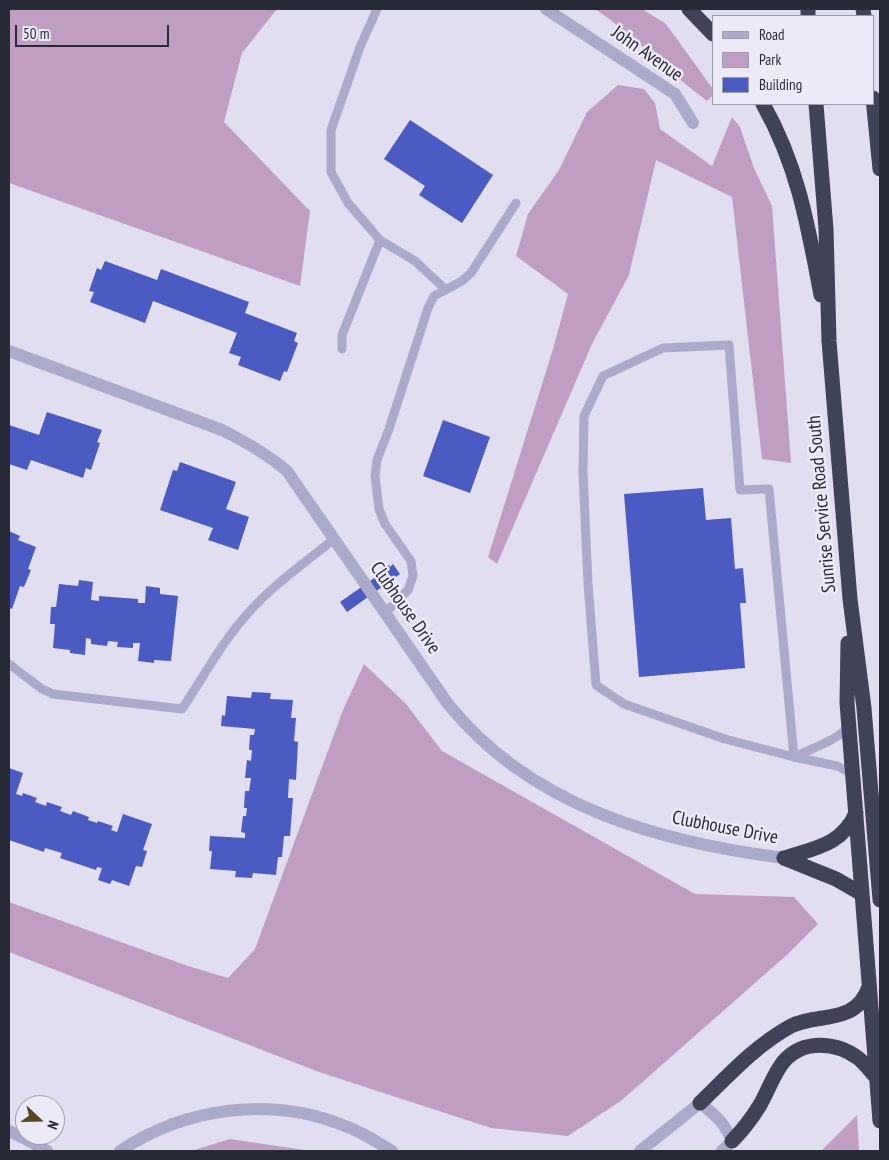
<!DOCTYPE html>
<html>
<head>
<meta charset="utf-8">
<style>
  body { margin:0 }
  #map { position:relative; width:889px; height:1160px; overflow:hidden; background:#e1def2; font-family:"PT Sans Narrow",sans-serif }
  canvas { display:block }
  .frame { position:absolute; inset:0; border:10px solid #292a37; pointer-events:none }
  .legend { position:absolute; left:712px; top:15px; width:162px; height:90px; box-sizing:border-box; background:#eceaf9; border:1px solid #9e9dab; margin:0; padding:6px 9px; list-style:none; font-size:15px; color:#292a37 }
  .legend li { display:flex; align-items:center; gap:10px; height:25px }
  .legend b { width:25px; border:1px solid #9e9dab }
  .north { position:absolute; left:15px; top:1095px; width:50px; height:50px; box-sizing:border-box; background:#eceaf9; border:1px solid #9e9dab; border-radius:50%; rotate:111deg; font-size:14px; font-weight:700; line-height:20px; text-align:center; color:#292a37 }
  .north::after { content:''; display:block; margin:auto; width:18px; height:22px; background:#58461f; clip-path:polygon(50% 0,100% 100%,50% 72%,0 100%) }
  .scale { position:absolute; left:15px; top:25px; width:154px; height:22px; box-sizing:border-box; border:2px solid #292a37; border-top:0; padding-left:6px; font-size:15px; line-height:18px; white-space:nowrap; color:#292a37; -webkit-text-stroke:4px #eceaf9; paint-order:stroke }
</style>
</head>
<body>
<div id="map">
<canvas width="889" height="1160"></canvas>
<div class="frame"></div>
<ul class="legend">
<li><b style="height:6px;background:#acaaca"></b>Road</li>
<li><b style="height:14px;background:#bf9ec1"></b>Park</li>
<li><b style="height:14px;background:#4a5bc3"></b>Building</li>
</ul>
<div class="north">N</div>
<div class="scale">50 m</div>
</div>
<script>
const ctx = document.querySelector('canvas').getContext('2d');
ctx.lineJoin = 'round';
function fillPath(path, color) {
  ctx.fillStyle = color;
  ctx.fill(path, 'evenodd');
}
function strokePath(path, color, width, dash) {
  ctx.strokeStyle = color;
  ctx.lineWidth = width;
  ctx.lineCap = dash ? 'butt' : 'round';
  ctx.setLineDash(dash || []);
  ctx.stroke(path);
}
function drawText(font, color, halo, rows, align = 'center') {
  ctx.font = font + ' "PT Sans Narrow",sans-serif';
  ctx.lineWidth = 5;
  ctx.setLineDash([]);
  ctx.textBaseline = 'middle';
  ctx.strokeStyle = halo;
  ctx.fillStyle = color;
  for (const [text, x, y, turn = 0] of rows) {
    ctx.save();
    ctx.translate(x, y);
    ctx.rotate((+turn || 0) * Math.PI / 180);
    ctx.textAlign = isNaN(turn) ? turn : align;
    if (halo) ctx.strokeText(text, 0, 0);
    ctx.fillText(text, 0, 0);
    ctx.restore();
  }
}
fillPath(new Path2D(`
  M9 9H277L242 53 224 122 310 211 300 286 9 183Z
  M595 9H642L666 24 713 89V95L707 101C668 72 635 36 595 9Z
  M618 85 644 89 655 103 660 129 712 166 732 117 740 127 754 168 772 206 791 463 762 459 732 197 656 160 629 275 592 344 497 564 488 557 553 349 568 294 516 256 528 214 559 170 587 112Z
  M364 664 406 704 442 751 695 894 794 897 818 924 789 953 622 1100 568 1136 491 1128 319 1072 9 952V902L188 966 228 978 255 949 343 710Z
  M857 1115 859 1151H821Z
  M230 1139 311 1151H191Z`), '#bf9ec1');
fillPath(new Path2D(`
  M410 120 493 175 462 223 419 195 425 186 384 159Z
  M105 261 157 280 161 269 249 302 245 313 297 333 294 341 298 343 287 372 284 371 280 381 238 365 241 357 229 353 237 333 153 301 145 323 90 302 94 292 89 291 97 268 101 270Z
  M47 412 102 430 97 442 100 443 91 470 86 468 83 478 31 460 27 470 9 464V425L39 435Z
  M443 420 490 437 470 493 423 476Z
  M180 462 236 482 226 509 249 517 238 550 208 540 213 528 160 510 173 470 177 471Z
  M703 488 706 520 731 518 735 569 743 568 746 603H740L745 668 639 677 624 494Z
  M9 531 20 536 18 540 36 547 28 569 31 570 24 587 20 586 12 609 9 608Z
  M393 564 400 574 347 612 340 602 383 572 382 570 389 565 390 567Z
  M79 580 93 582 91 600 99 601V596L138 599V603H145L146 586 160 588V594L178 596 171 661 154 660V663L138 661 140 643H133V648L117 647 118 642 108 641 107 646 91 644V639L86 638 85 655 70 653V650L53 648 55 624H50L51 607H56L59 584 78 586Z
  M252 692 271 693 270 699 293 700 291 718H296L294 741 298 742 296 780 289 779 288 798H293L290 836H284L282 857H278L276 875 253 873 252 878 235 877 236 871 210 869 212 851H209L210 836 245 838V833L241 832 243 816H246L247 808H244L245 791H249L251 778H245L247 760 251 761 252 750H249L250 735H254L255 729 221 726 222 715 225 716 227 696 251 698Z
  M9 768 23 773 16 794 22 796 23 793 37 798 35 802 46 806 47 802 62 807 60 811 71 815 73 811 89 817 88 820 97 823 98 821 113 826 111 830 117 832 123 814 152 824 143 850 147 851 142 867 136 866 129 886 112 880 110 884 98 880 102 868 97 867 96 870 60 858 62 853 45 848 44 852 9 840Z`), '#4a5bc3');
strokePath(new Path2D(`
  M377 9 360 47 331 130V172L348 203 380 240 415 261 445 289
  M729 345 740 490 769 489 794 757 725 739 624 704 596 685 588 584 583 472 584 416 603 376 663 348Z
  M342 349V335L380 240
  M385 613 408 590 413 576 411 561 385 524 379 509 375 476 377 460 389 429 428 308 434 296 462 281 471 273 516 203
  M9 664 42 689 53 694 182 709C204 676 223 640 250 611 274 584 306 562 334 539
  M849 727C833 742 813 748 794 757L837 766 853 774`), '#acaaca', 9);
strokePath(new Path2D(`
  M546 9 675 94 693 123
  M9 351 222 430C246 442 267 454 287 471L448 704C531 807 659 842 784 858
  M9 1131 26 1139 47 1151
  M120 1151C186 1107 271 1096 345 1126 362 1132 377 1142 392 1151
  M640 1151 700 1103C716 1116 724 1122 732 1141L722 1151`), '#acaaca', 12);
strokePath(new Path2D(`
  M689 9 713 34
  M808 9V16
  M863 9 864 16
  M873 98 880 169
  M763 104C798 166 808 226 821 295
  M816 104 826 229 829 341 850 599 864 708 880 900
  M848 643 847 703 880 1121
  M784 858C815 848 842 845 856 813
  M784 858 836 879 862 894
  M700 1103C728 1076 756 1045 791 1026 818 1012 855 1026 869 987
  M732 1141C743 1130 752 1118 760 1105 768 1091 774 1073 784 1061 804 1039 836 1042 858 1058 865 1063 870 1071 876 1077`), '#404258', 15);
drawText('19px', '#292a37', '#eceaf9', [
  ["John Avenue",647,54,35],
  ["Sunrise Service Road South",822,504,-95],
  ["Clubhouse Drive",405,608,55],
  ["Clubhouse Drive",725,828,11]
]);
</script>
</body>
</html>
